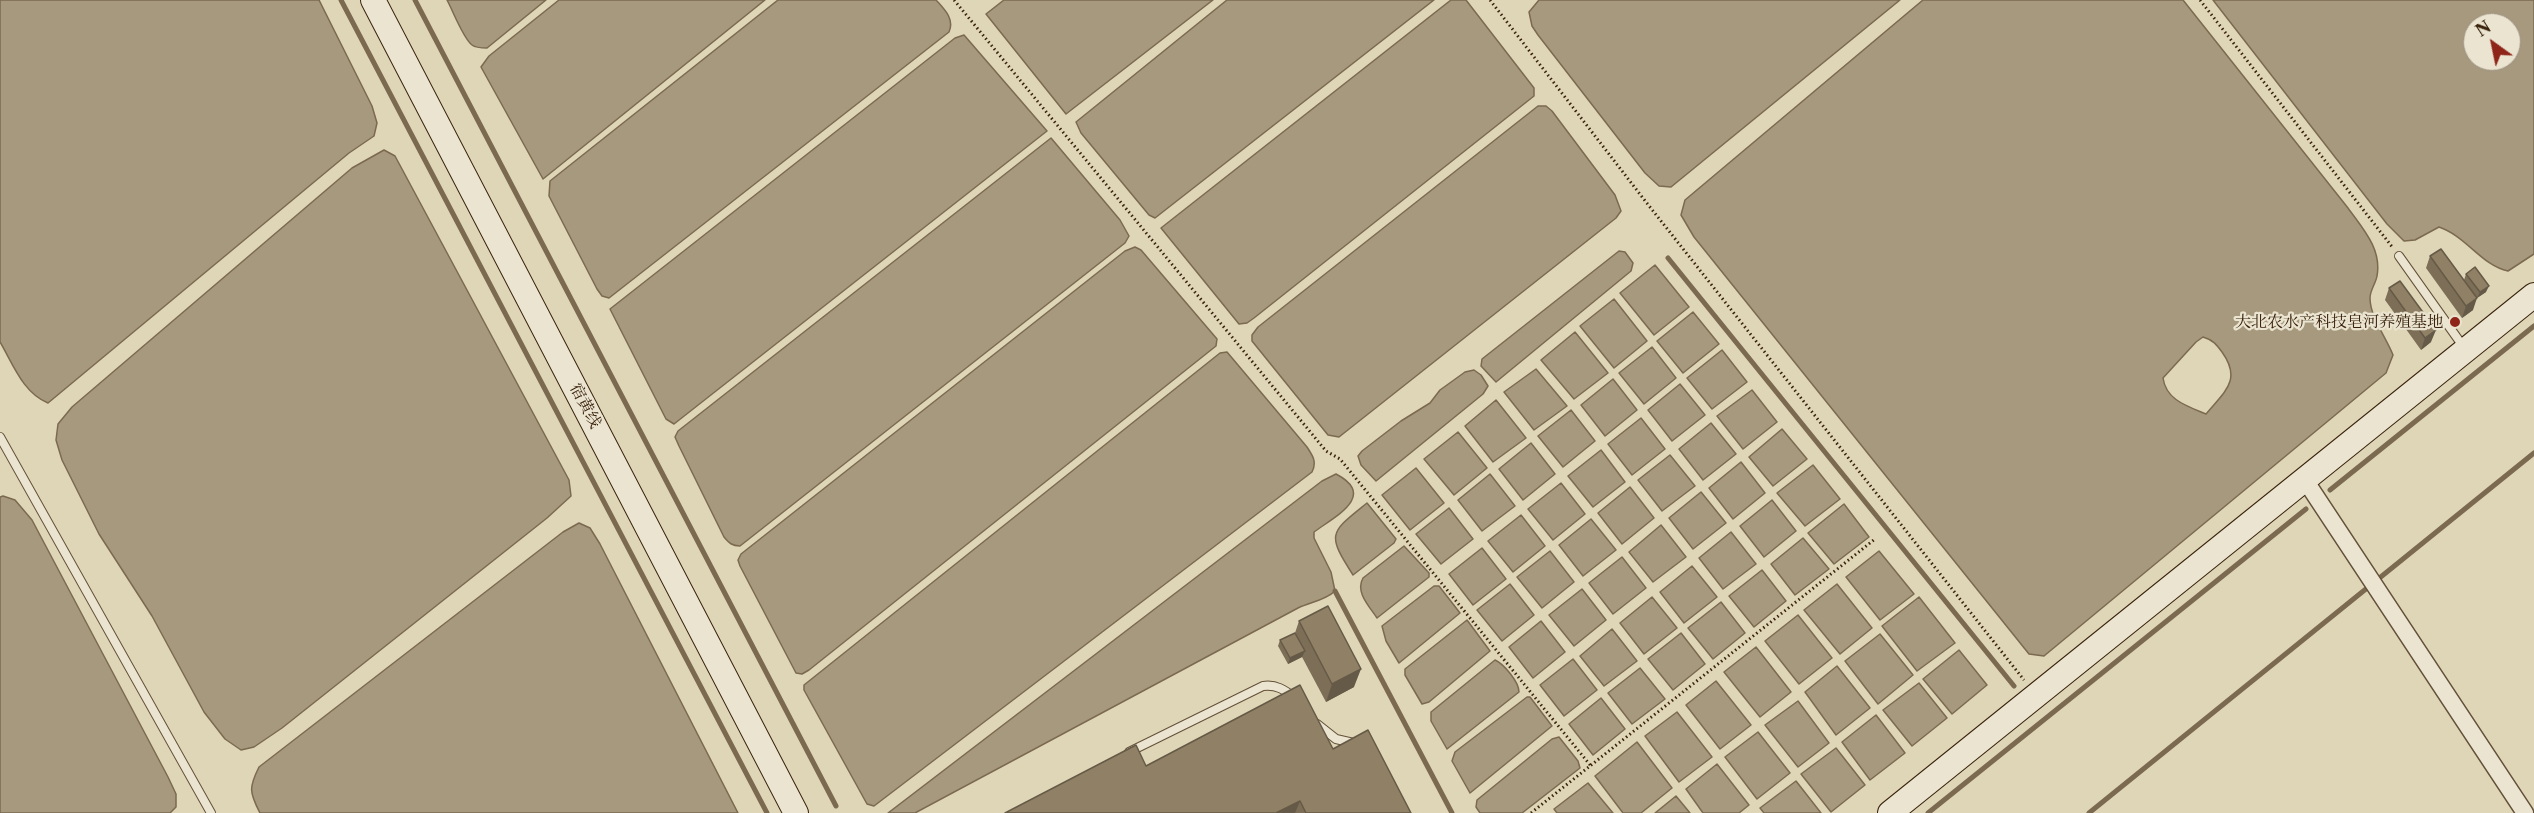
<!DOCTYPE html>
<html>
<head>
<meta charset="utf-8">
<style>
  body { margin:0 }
  #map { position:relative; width:2534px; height:813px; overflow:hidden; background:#dfd6b7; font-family:"Libre Caslon Text",serif }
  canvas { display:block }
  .north { position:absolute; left:2462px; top:12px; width:60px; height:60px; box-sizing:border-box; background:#eae4d0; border:2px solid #a49782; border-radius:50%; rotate:327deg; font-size:16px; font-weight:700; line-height:24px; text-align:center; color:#3a230d }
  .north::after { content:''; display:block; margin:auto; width:21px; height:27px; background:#8f2418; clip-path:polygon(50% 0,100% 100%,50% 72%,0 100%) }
</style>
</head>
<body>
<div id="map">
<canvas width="2534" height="813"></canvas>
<div class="north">N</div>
</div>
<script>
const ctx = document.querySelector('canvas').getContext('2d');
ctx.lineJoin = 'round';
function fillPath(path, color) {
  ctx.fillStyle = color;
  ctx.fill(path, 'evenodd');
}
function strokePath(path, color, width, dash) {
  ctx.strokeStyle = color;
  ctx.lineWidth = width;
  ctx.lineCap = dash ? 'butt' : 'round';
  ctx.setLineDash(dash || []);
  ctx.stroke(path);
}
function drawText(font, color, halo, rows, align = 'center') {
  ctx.font = font + ' "Libre Caslon Text","Noto Serif SC",serif';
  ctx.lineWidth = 4.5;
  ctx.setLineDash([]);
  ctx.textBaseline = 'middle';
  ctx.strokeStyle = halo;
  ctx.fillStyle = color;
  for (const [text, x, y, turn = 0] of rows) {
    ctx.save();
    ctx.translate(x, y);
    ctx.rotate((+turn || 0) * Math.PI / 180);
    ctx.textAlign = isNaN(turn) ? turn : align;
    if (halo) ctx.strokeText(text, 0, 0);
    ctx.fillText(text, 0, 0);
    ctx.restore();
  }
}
const water = new Path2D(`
  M0 0H319L372 106 377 123 374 136 349 153 48 403C23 393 13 364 0 342Z
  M447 0H546L487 48C482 48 476 48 472 45 463 38 453 11 447 0Z
  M559 0H765L543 179 481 67 489 56Z
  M778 0H936C944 9 955 19 949 32L609 298 602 296 597 289 549 196 550 181Z
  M1004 0H1213L1066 114 986 14Z
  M1227 0H1434L1155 218 1149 215 1081 133 1076 122Z
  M1451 0H1466L1534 88V96L1254 318 1247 323 1239 324 1161 228Z
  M1539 0H1900L1671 187 1659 186 1645 173 1538 35 1532 26 1529 12Z
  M1923 0H2183L2348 208C2363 229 2382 249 2377 276 2376 283 2370 290 2370 298 2370 317 2386 337 2393 355L2386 373 2044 656 2029 654 1694 237 1681 215 1685 200ZM2203 337C2213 340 2216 344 2222 352 2242 380 2225 391 2206 414 2187 406 2166 400 2163 378L2196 342Z
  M2213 0H2534V254L2508 271C2482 266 2466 236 2439 227L2415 240 2404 241 2387 224ZM2474 24H2510V60H2474Z
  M964 35 1047 131 674 424 666 419 610 309 955 38Z
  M1538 106H1546L1552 111 1615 195 1621 211 1616 218 1339 437 1328 435 1252 341V335L1258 327Z
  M1051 138 1120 220 1129 236 1125 243 740 546C732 546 729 543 724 537L679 446 675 437 678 431Z
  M384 150 395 156 569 480 571 496 547 518 282 728 254 747 241 750 225 739 204 712 152 616 99 534 62 460 56 440 58 424 72 407 352 168Z
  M1135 247 1141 250 1217 339 1216 346 809 670 802 674 796 673 740 566 738 560 741 554 1125 251Z
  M1619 251 1625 252 1633 263 1631 271 1496 382 1481 366 1482 359Z
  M1655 265 1689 307 1654 335 1620 293Z
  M1614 299 1647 341 1614 368 1580 326Z
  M1693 312 1719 344 1683 373 1657 341Z
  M1575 332 1608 373 1574 399 1541 360Z
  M1652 347 1676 378 1644 404 1619 373Z
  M1722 350 1747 382 1712 409 1687 378Z
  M1227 352 1307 447C1313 456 1317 462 1312 472L874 806 867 804 804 690V685L1220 353Z
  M1536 369 1567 406 1534 430 1504 392Z
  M1474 370 1481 375 1488 386 1483 394 1376 481 1361 465 1358 456 1362 451 1401 421 1430 403 1440 390 1465 372Z
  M1613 379 1637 410 1605 436 1581 405Z
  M1680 384 1705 415 1672 441 1648 410Z
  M1752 390 1777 422 1743 449 1717 416Z
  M1496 400 1526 438 1493 462 1465 426Z
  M1571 410 1595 441 1563 467 1538 436Z
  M1641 418 1665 449 1632 475 1608 444Z
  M1711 423 1736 454 1703 480 1679 449Z
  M1782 429 1807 459 1773 486 1749 457Z
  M1458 432 1487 468 1454 495 1424 459Z
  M1531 443 1555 474 1523 500 1499 469Z
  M1601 450 1625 482 1593 507 1568 476Z
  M1670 455 1695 486 1662 511 1638 480Z
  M1741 462 1765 493 1733 519 1709 488Z
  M1813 465 1840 499 1805 526 1777 493Z
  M1416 468 1444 503 1410 530 1382 495Z
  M1336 474C1378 496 1334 517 1314 532V538L1331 572 1335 591C1326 600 1311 602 1298 608L915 813H888L1322 481Z
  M1490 474 1515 506 1482 531 1458 500Z
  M1561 483 1585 514 1553 540 1528 509Z
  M1630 487 1654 518 1622 544 1598 513Z
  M1701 492 1726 523 1693 549 1669 518Z
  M3 496 15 500 32 520 168 777 176 794V807L170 813H0V497Z
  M1772 500 1796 531 1764 557 1740 526Z
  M1367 503 1396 539 1394 543 1353 575C1326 533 1330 533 1367 503Z
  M1844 504 1869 537 1834 564 1808 533Z
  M1449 508 1473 539 1441 564 1416 534Z
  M1521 515 1545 546 1513 572 1488 541Z
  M1591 519 1616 550 1583 576 1559 545Z
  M579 523 590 528 600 544 738 813H260C249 792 249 787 259 767L563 532Z
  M1661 525 1686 557 1653 582 1629 552Z
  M1731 532 1756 564 1723 589 1699 558Z
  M1803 538 1829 569 1795 595 1771 564Z
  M1404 546 1429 573V577L1377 618C1369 606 1355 592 1363 578Z
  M1482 548 1506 579 1473 605 1449 574Z
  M1550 551 1574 582 1542 608 1517 577Z
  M1879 551 1914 594 1880 620 1846 577Z
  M1622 557 1646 588 1613 614 1589 583Z
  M1692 566 1717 597 1684 623 1660 592Z
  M1762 570 1786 601 1754 627 1729 596Z
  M1510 584 1534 615 1502 641 1477 610Z
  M1837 584 1872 628 1840 654 1804 610Z
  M1434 586H1439L1460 613 1399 663 1386 641 1382 626Z
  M1582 589 1606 620 1574 646 1549 615Z
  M1652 597 1677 628 1644 654 1620 623Z
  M1919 597 1955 643 1917 671 1882 626Z
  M1721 602 1745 633 1713 659 1688 628Z
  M1798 615 1832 658 1799 684 1765 641Z
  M1467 620 1490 651 1429 702 1422 704 1405 675V669Z
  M1541 621 1565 652 1533 678 1509 647Z
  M1612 629 1637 661 1604 686 1580 656Z
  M1681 633 1705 664 1673 690 1648 659Z
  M1880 634 1913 675 1878 704 1845 661Z
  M1756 647 1791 692 1760 717 1724 672Z
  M1959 650 1987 685 1952 714 1923 679Z
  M1573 659 1597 690 1564 716 1540 685Z
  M1495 660C1504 664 1519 682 1519 692L1447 749 1431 721V712Z
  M1837 666 1870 708 1836 735 1805 692Z
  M1640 668 1665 699 1632 724 1608 693Z
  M1716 681 1751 725 1720 749 1686 705Z
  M1919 683 1947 718 1912 746 1883 710Z
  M1527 697H1530L1552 726 1470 793 1452 761 1455 752Z
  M1601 698 1625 729 1593 755 1569 724Z
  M1798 701 1829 743 1798 767 1765 725Z
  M1677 712 1712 757 1679 782 1645 736Z
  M1876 715 1905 753 1870 780 1842 742Z
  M1758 732 1790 773 1757 799 1725 757Z
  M1559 737 1578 761 1580 768 1522 813H1480L1476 807 1477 800 1552 739Z
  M1637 742 1672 788 1641 813H1623L1595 776Z
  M1836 748 1865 785 1831 812 1801 774Z
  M1717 764 1749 805 1739 813H1703L1686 789Z
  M1796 781 1821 813H1764L1760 808Z
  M1588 783 1613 813H1557L1554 809Z
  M1676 796 1690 813H1655Z`);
fillPath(water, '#a7997d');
strokePath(water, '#7b6a50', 1.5);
strokePath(new Path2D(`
  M341 0 767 813
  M415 0 836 806
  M1668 258 2014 686
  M2330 490 2534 326
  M1335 591 1452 813
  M1928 813 2306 509
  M2089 813 2534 453`), '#7b6a50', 5);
const lane = new Path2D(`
  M2399 256 2465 349
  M0 437 211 813
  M1317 724 1336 739 1358 744
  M1129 752 1263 686C1276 684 1285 690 1295 698`);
const street = new Path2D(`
  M2305 480 2525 813`);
const secondary = new Path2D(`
  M373 0 796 813
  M1890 813 2534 295`);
strokePath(lane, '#635038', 10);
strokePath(street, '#635038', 19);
strokePath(secondary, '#3a230d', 26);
strokePath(new Path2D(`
  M954 0 1326 451 1340 459 1591 766
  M1490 0 1646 202 2024 680
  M2200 0 2393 248
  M1531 813 1875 539`), '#3a230d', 3, [1.5, 3]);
strokePath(lane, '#eae4d0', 8);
strokePath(street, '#eae4d0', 16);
strokePath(secondary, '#eae4d0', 24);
fillPath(new Path2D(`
  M2430 256 2473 310 2462 318 2426 268Z
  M2466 274 2486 292 2477 298 2464 280Z
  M2389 288 2431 342 2421 350 2385 300Z
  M1299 621 1354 687 1326 702 1302 657 1288 664 1278 646 1280 640 1295 633Z
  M1333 749 1411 813H1005L1146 766Z`), '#7c6e57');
fillPath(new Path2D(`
  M2489 286 2486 292 2477 298 2480 292Z
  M2477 298 2473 310 2462 318 2466 306Z
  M2436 330 2431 342 2421 350 2425 338Z
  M1305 651 1302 657 1288 664 1290 658Z
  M1361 669 1354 687 1326 702 1332 684Z
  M1300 801 1295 813H1276Z`), '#655a47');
const building = new Path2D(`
  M2441 249 2477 298 2466 306 2430 256Z
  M2475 267 2489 286 2480 292 2466 274Z
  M2400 281 2436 330 2425 338 2389 288Z
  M1328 606 1361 669 1332 684 1299 621Z
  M1295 633 1305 651 1290 658 1280 640Z
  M1300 685 1333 749 1368 730 1411 813H1306L1300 801 1276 813H1005L1136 745 1146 766Z`);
fillPath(building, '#908065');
strokePath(building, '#655a47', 1.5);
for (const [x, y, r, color] of [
  [2455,322,6,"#8f2418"]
]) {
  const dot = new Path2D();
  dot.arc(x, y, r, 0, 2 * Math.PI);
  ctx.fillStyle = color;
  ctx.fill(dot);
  strokePath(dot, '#eae4d0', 2);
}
drawText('16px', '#3a230d', '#eae4d0', [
  ["大北农水产科技皂河养殖基地",2443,322]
], 'right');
drawText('16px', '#3a230d', '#eae4d0', [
  ["宿黄线",585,406,62]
]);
</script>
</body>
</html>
